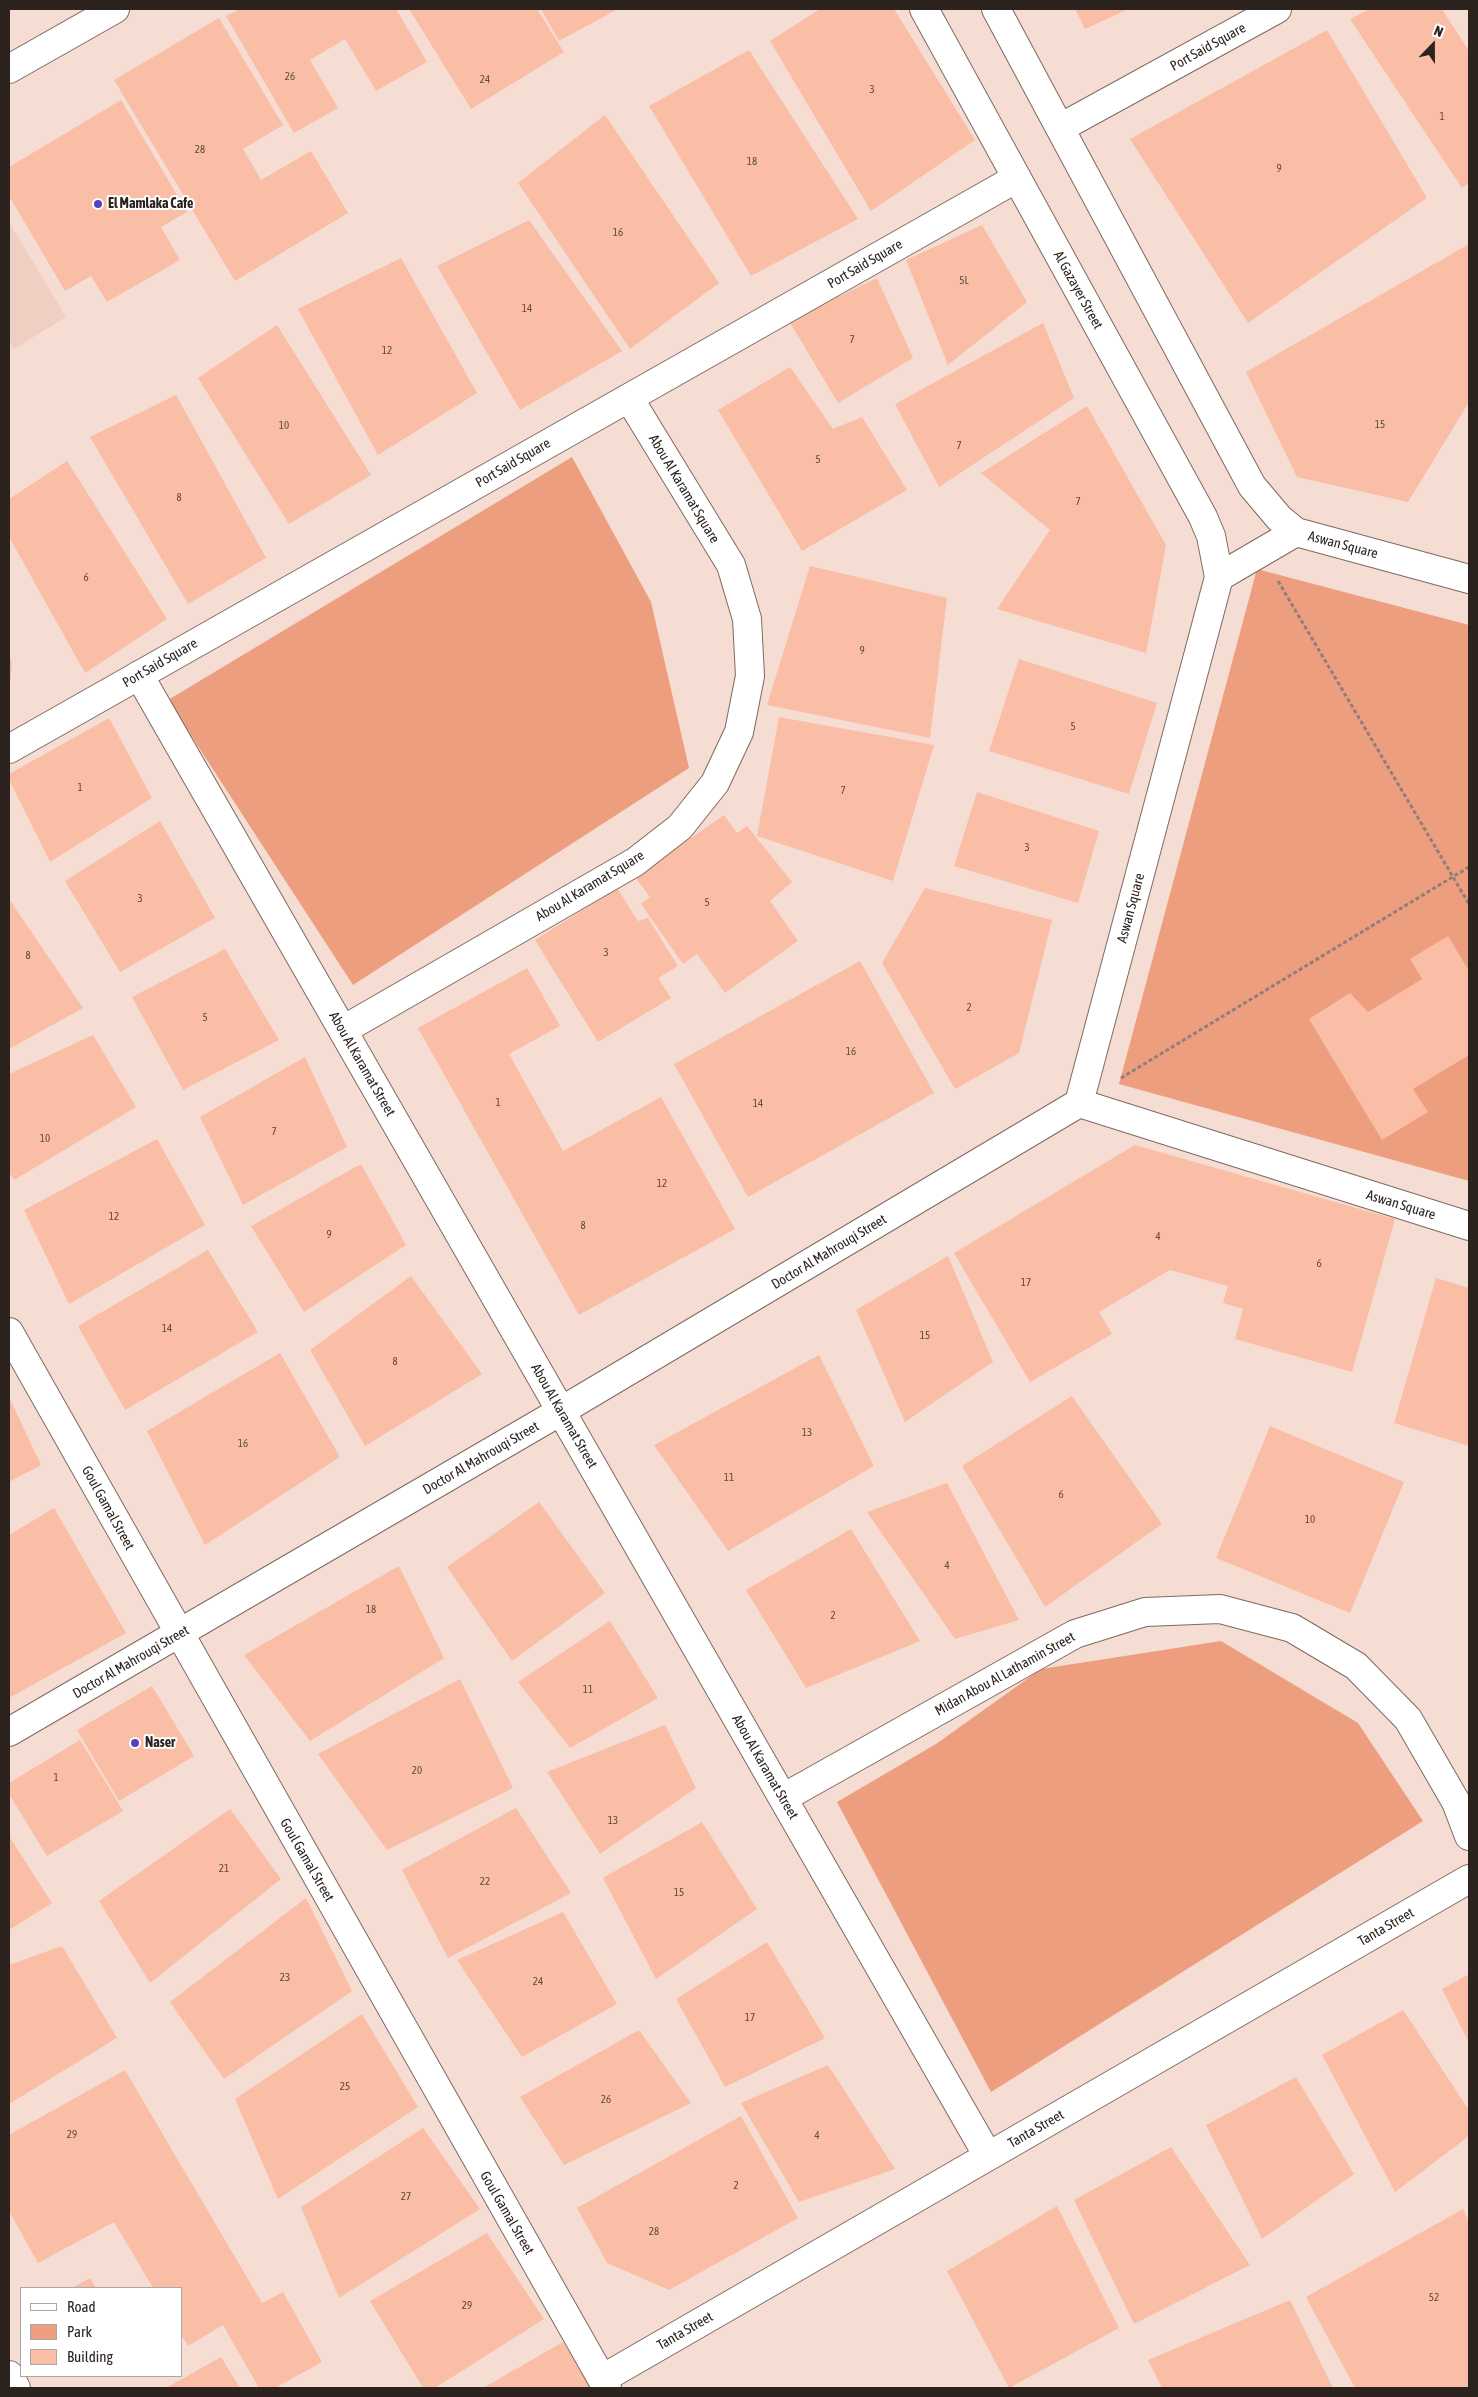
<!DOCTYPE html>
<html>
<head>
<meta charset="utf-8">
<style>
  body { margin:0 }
  #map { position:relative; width:1478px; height:2397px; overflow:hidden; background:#f6ddd3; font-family:"Asap Condensed",sans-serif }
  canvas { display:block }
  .frame { position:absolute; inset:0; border:10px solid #2c231f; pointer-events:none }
  .legend { position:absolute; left:20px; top:2287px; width:162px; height:90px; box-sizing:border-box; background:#fff; border:1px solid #aba7a5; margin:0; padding:6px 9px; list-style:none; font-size:15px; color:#2c231f }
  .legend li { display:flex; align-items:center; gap:10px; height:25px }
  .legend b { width:25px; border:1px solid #aba7a5 }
  .north { position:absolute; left:1408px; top:20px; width:50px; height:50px; -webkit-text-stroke:4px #fff; paint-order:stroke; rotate:22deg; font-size:14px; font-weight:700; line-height:20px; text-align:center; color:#2c231f }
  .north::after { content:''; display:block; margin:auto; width:18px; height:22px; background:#2c231f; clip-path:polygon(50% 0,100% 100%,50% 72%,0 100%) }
</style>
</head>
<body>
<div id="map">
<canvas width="1478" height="2397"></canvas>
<div class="frame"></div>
<ul class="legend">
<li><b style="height:6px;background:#fff"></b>Road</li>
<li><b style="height:14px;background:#ed9e7f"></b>Park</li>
<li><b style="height:14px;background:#fabda5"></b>Building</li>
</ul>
<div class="north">N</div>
</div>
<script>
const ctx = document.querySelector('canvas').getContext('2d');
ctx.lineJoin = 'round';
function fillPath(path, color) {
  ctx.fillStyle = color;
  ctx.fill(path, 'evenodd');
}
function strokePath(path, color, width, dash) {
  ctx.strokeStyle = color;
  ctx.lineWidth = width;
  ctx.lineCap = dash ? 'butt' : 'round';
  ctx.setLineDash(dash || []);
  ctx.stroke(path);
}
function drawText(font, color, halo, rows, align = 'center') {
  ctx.font = font + ' "Asap Condensed",sans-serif';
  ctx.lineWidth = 4;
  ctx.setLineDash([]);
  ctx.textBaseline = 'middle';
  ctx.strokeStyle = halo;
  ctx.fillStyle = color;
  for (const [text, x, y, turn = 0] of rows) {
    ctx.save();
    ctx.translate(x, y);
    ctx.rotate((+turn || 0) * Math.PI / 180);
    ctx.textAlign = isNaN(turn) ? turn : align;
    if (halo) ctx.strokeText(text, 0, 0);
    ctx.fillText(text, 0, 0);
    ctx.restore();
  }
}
fillPath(new Path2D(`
  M9 222 66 317 14 349 9 341Z`), '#f0cfc3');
fillPath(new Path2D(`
  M572 457 651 602 689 768 353 985 168 700Z
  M1257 569 1469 625V1181L1119 1084Z
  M1221 1641 1358 1723 1423 1821 991 2092 837 1802 936 1744 1041 1669Z`), '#ed9e7f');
fillPath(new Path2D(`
  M240 9H396L427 62 376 91 345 39 310 60 338 108 294 133 226 16Z
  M409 9H537L564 52 471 109Z
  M541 9H618L559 41Z
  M820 9H894L975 140 871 211 770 41Z
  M1075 9H1128L1085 29Z
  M1370 9H1442L1469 51V183L1462 188 1350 19Z
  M219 18 283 125 243 149 261 180 311 151 348 213 235 281 114 80Z
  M1327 30 1427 198 1248 323 1130 139Z
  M749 50 858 219 751 276 649 106Z
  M121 100 187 212 161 227 180 260 107 302 91 276 65 291 9 196V167Z
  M605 115 719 283 630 349 518 183Z
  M529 220 622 351 520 410 437 266Z
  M982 225 1027 302 948 365 906 260Z
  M1469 244V402L1408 502 1297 477 1246 372Z
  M401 258 477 393 378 455 298 309Z
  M877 278 913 358 838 403 789 321Z
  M1043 323 1074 398 939 487 895 404Z
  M277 325 371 475 289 524 198 378Z
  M790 367 833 429 862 417 907 490 802 551 718 410Z
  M176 395 266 558 188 604 90 437Z
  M1087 406 1166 545 1146 653 997 609 1050 530 981 473Z
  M67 461 167 619 85 673 9 537V499Z
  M810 566 947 598 930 738 767 705Z
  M9 655 12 663 10 684H9Z
  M1019 659 1157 703 1129 794 989 751Z
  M779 717 934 745 893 881 757 836Z
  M109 718 152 798 50 862 9 779V774Z
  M977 792 1099 831 1078 903 954 866Z
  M724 815 737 833 747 826 792 882 770 901 798 941 725 993 697 954 683 964 641 904 650 897 635 877Z
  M160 821 215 918 120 972 65 881Z
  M617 888 638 921 648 918 678 966 658 978 671 998 598 1042 535 940Z
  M925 888 1052 920 1019 1053 955 1089 882 963Z
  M11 902 83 1008 9 1049V904Z
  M1448 936 1469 971V1055L1413 1089 1428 1112 1382 1140 1309 1019 1350 993 1368 1012 1422 979 1410 959Z
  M225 949 279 1040 183 1090 132 997Z
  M860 961 934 1093 748 1197 674 1064Z
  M527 968 560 1026 509 1054 563 1151 661 1097 735 1229 579 1315 418 1028Z
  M93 1035 136 1107 14 1180 9 1172V1074Z
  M305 1057 347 1147 243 1205 200 1117Z
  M157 1139 205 1225 69 1304 24 1210Z
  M1135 1145 1395 1219 1352 1372 1235 1339 1243 1309 1223 1303 1228 1286 1170 1270 1099 1312 1112 1334 1030 1382 954 1253Z
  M361 1164 406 1245 304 1312 251 1226Z
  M208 1250 258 1332 125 1410 78 1326Z
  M948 1256 993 1362 905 1422 856 1310Z
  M411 1276 482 1374 365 1446 310 1350Z
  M1436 1278 1469 1288V1446L1394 1423Z
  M280 1353 340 1457 205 1545 147 1431Z
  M819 1355 874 1466 728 1551 654 1445Z
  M1072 1396 1162 1524 1045 1607 962 1466Z
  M9 1397 41 1465 9 1482Z
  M1270 1426 1404 1482 1350 1613 1216 1558Z
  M947 1483 1019 1620 955 1639 867 1512Z
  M539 1502 605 1593 512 1661 447 1567Z
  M54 1508 126 1633 9 1698V1535Z
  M851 1529 920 1641 806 1688 746 1590Z
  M399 1566 444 1658 310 1741 244 1655Z
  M610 1621 658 1698 570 1748 518 1682Z
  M460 1679 513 1788 387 1850 318 1754Z
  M152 1686 194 1756 119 1801 77 1730Z
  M665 1725 696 1788 600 1854 547 1772Z
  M80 1740 123 1811 47 1856 9 1794V1783Z
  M516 1808 571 1893 448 1958 402 1870Z
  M230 1809 281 1879 150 1983 99 1901Z
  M702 1822 757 1909 656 1979 603 1878Z
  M9 1836 52 1903 9 1930Z
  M306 1898 352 1991 224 2079 170 2002Z
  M563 1912 617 2004 522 2057 457 1960Z
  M767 1942 825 2038 725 2087 676 1999Z
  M62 1946 117 2038 9 2104V1965Z
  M1469 1974V2043L1442 1989Z
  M1403 2010 1469 2110V2136L1395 2192 1322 2055Z
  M362 2014 418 2107 278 2199 235 2099Z
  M639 2030 691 2103 564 2165 520 2097Z
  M828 2065 895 2169 799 2202 741 2103Z
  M125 2070 262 2303 283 2292 322 2362 275 2388H259L223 2325 188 2346 181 2335V2288H153L114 2222 38 2263 9 2211V2135Z
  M1296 2077 1354 2174 1262 2239 1206 2125Z
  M741 2116 798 2218 669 2290 607 2263 577 2208Z
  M423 2128 480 2209 339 2298 301 2207Z
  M1171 2147 1250 2265 1134 2324 1074 2200Z
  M1057 2206 1119 2328 1009 2388 947 2271Z
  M1463 2209 1469 2221V2388H1355L1306 2297Z
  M487 2233 544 2319 435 2388H423L370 2301Z
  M90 2278 96 2288H72Z
  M1290 2300 1333 2388H1162L1148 2360Z
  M563 2342 591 2388H483Z
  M221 2357 240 2388H166Z`), '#fabda5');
const street = new Path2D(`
  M924 9 1203 517 1211 536 1219 577
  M996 9 1252 486 1279 518 1296 532
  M1060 128 1277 9
  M1469 579 1296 532 1219 577 1079 1103 1469 1226
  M139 675 988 2156
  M9 749 1017 178
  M343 1030 635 862 680 827 715 783 739 732 750 676 747 619 731 565 629 398
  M9 1332 607 2388
  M9 1732 561 1411 1079 1103
  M783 1798 1075 1634 1145 1612 1220 1609 1292 1628 1356 1666 1408 1719 1456 1802 1469 1836
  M602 2379 1469 1879`);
const secondary = new Path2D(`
  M9 69 115 9
  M9 2375 16 2388`);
strokePath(street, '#7e6960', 30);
strokePath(secondary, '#7e6960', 30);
strokePath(new Path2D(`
  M1278 581 1469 904
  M1121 1078 1469 867`), '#907f78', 3, [4, 2.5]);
strokePath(street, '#fff', 28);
strokePath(secondary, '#fff', 28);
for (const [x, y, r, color] of [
  [98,204,5,"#5144bb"],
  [135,1743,5,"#5144bb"]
]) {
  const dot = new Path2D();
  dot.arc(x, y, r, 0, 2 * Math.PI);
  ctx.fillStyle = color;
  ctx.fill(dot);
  strokePath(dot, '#fff', 2);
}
drawText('11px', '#604a40', null, [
  ["26",290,77],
  ["24",485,80],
  ["3",872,90],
  ["1",1442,117],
  ["28",200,150],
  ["18",752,162],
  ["9",1279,169],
  ["16",618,233],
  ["5L",964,281],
  ["14",527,309],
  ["7",852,340],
  ["12",387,351],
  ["15",1380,425],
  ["10",284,426],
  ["7",959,446],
  ["5",818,460],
  ["8",179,498],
  ["7",1078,502],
  ["6",86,578],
  ["9",862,651],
  ["5",1073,727],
  ["1",80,788],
  ["7",843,791],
  ["3",1027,848],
  ["3",140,899],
  ["5",707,903],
  ["3",606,953],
  ["8",28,956],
  ["2",969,1008],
  ["5",205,1018],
  ["16",851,1052],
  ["1",498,1103],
  ["14",758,1104],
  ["7",274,1132],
  ["10",45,1139],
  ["12",662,1184],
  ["12",114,1217],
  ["8",583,1226],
  ["9",329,1235],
  ["4",1158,1237],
  ["6",1319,1264],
  ["17",1026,1283],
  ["14",167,1329],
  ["15",925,1336],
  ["8",395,1362],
  ["13",807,1433],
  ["16",243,1444],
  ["11",729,1478],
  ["6",1061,1495],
  ["10",1310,1520],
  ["4",947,1566],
  ["18",371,1610],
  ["2",833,1616],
  ["11",588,1690],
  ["20",417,1771],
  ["1",56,1778],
  ["13",613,1821],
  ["21",224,1869],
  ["22",485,1882],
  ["15",679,1893],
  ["23",285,1978],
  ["24",538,1982],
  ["17",750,2018],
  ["25",345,2087],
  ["26",606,2100],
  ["29",72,2135],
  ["4",817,2136],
  ["2",736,2186],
  ["27",406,2197],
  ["28",654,2232],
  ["52",1434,2298],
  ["29",467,2306]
]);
drawText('14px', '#2c231f', '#fff', [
  ["Port Said Square",1208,47,-29],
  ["Port Said Square",865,264,-30],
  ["Al Gazayer Street",1078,290,61],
  ["Port Said Square",513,463,-30],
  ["Abou Al Karamat Square",684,489,59],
  ["Aswan Square",1343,545,15],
  ["Port Said Square",160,663,-30],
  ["Abou Al Karamat Square",590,886,-31],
  ["Aswan Square",1131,908,-75],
  ["Abou Al Karamat Street",362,1064,60],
  ["Aswan Square",1401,1205,17],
  ["Doctor Al Mahrouqi Street",829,1252,-31],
  ["Abou Al Karamat Street",564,1416,60],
  ["Doctor Al Mahrouqi Street",481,1458,-30],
  ["Goul Gamal Street",108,1508,61],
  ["Doctor Al Mahrouqi Street",131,1662,-30],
  ["Midan Abou Al Lathamin Street",1005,1674,-29],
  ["Abou Al Karamat Street",765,1767,60],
  ["Goul Gamal Street",307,1860,60],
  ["Tanta Street",1386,1927,-30],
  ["Tanta Street",1036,2129,-30],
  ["Goul Gamal Street",507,2213,60],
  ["Tanta Street",685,2331,-30]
]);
drawText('bold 14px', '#2c231f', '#fff', [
  ["El Mamlaka Cafe",108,204],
  ["Naser",145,1743]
], 'left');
</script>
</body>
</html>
